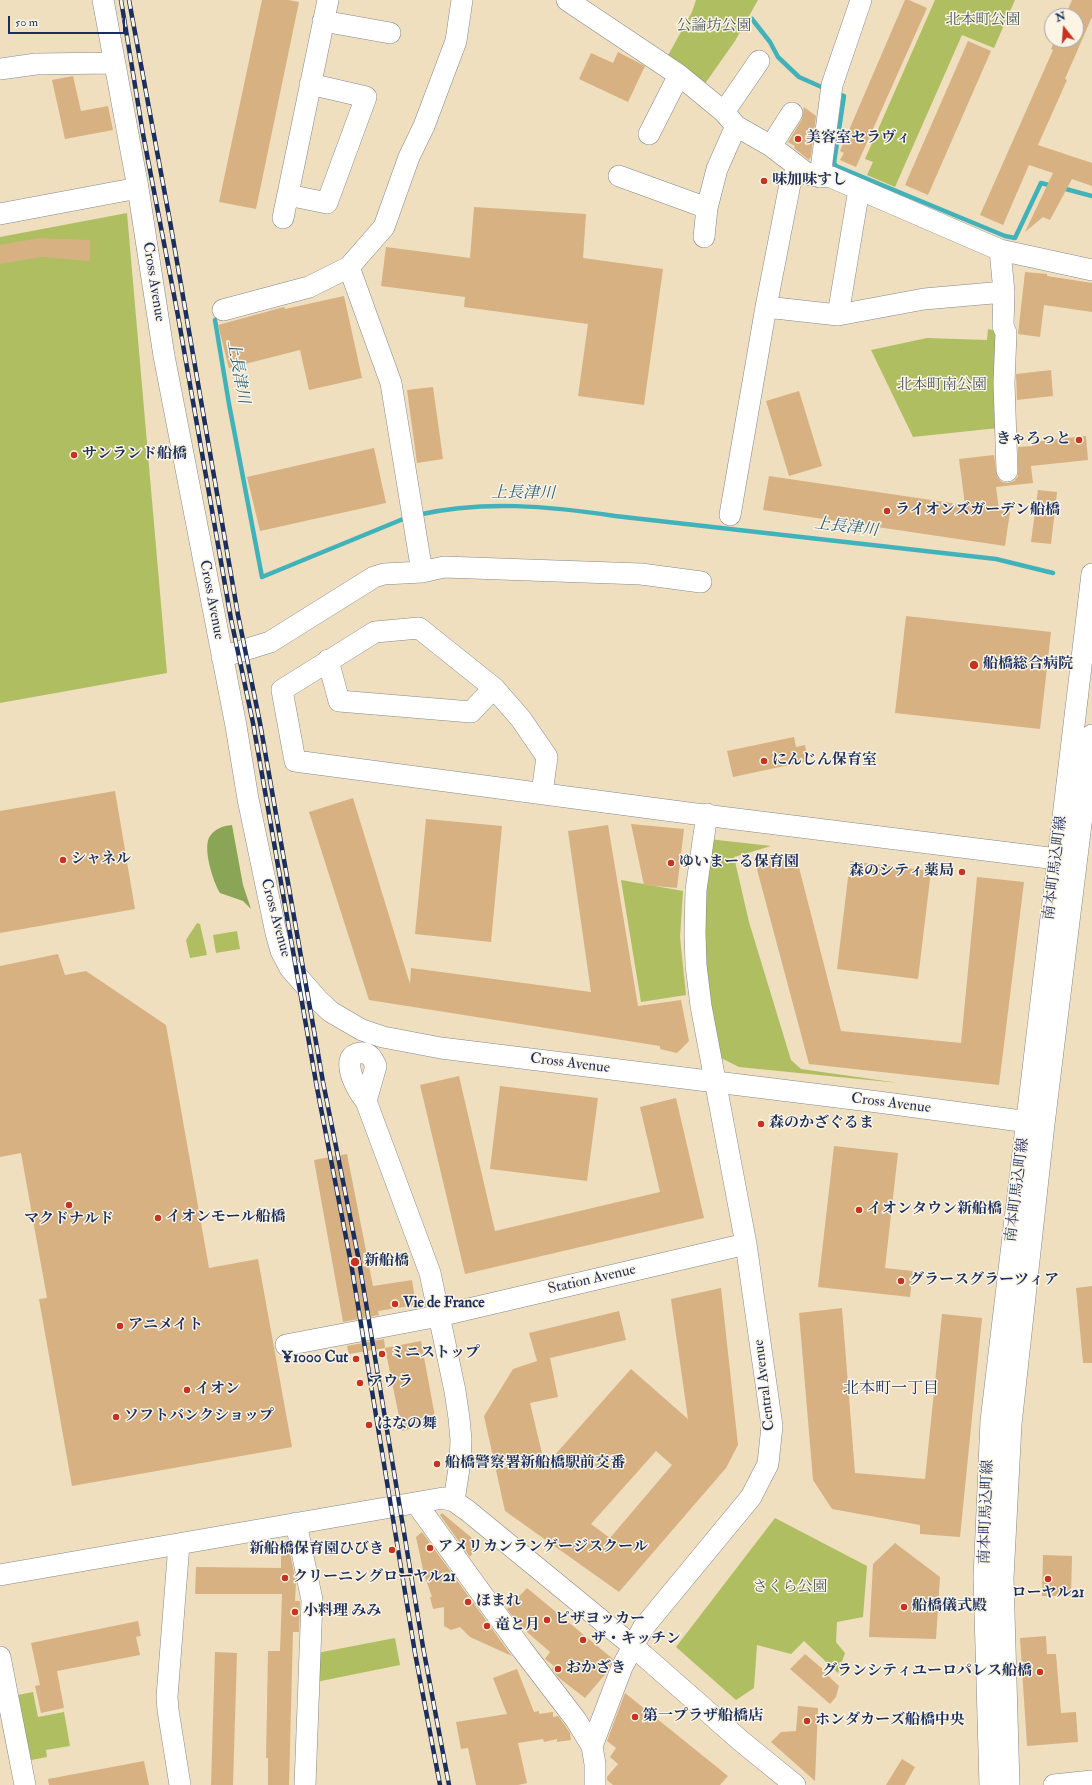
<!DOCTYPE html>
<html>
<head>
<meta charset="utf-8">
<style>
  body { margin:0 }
  #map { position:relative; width:1092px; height:1785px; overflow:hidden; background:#efdfbe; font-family:"IM FELL Double Pica",serif }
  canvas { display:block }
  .north { position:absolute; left:1044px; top:8px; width:40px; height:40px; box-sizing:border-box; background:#fcf5e5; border:1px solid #a2a6af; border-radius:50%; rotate:343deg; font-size:11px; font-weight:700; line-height:16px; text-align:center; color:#1b2f5e }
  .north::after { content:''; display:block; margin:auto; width:14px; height:18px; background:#c8321e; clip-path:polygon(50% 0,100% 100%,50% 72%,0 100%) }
  .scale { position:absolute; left:8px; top:16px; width:117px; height:18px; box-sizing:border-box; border:2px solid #1b2f5e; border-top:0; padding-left:5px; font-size:12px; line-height:14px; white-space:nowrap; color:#1b2f5e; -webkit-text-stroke:3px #fcf5e5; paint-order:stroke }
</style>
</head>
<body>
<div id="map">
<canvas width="1092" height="1785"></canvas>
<div class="north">N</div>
<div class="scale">50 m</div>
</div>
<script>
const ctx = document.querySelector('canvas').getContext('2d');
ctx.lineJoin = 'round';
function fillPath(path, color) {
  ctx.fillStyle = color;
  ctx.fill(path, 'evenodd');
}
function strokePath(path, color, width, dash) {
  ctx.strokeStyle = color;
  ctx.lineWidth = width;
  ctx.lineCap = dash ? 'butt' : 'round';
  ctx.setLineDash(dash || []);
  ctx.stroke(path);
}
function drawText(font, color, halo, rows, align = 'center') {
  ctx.font = font + ' "IM FELL Double Pica","Noto Serif JP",serif';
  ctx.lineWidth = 3;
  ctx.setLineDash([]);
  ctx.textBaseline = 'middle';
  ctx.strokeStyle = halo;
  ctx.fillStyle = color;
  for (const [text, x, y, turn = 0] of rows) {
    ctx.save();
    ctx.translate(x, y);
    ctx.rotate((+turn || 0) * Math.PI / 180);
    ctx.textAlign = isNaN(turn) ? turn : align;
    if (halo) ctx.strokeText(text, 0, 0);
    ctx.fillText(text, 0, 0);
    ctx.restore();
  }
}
fillPath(new Path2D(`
  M696 0H758L735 41 704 85 666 59 692 12Z
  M935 0H1015L994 48 962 35 895 187 867 175 873 162 865 159Z
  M127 213 167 673 0 703V237Z
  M988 329 1001 332 998 428 913 437 871 350 927 338 987 340Z
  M709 839 771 846 734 857 749 922 791 1060 801 1069 899 1083 739 1067 717 1056 702 938Z
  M621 880 683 891 680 937 686 995 641 1002Z
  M197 923 200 924 207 955 190 958 186 940Z
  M237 931 240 949 216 953 213 935Z
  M775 1518 867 1566 863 1617 837 1622 836 1642 845 1653 838 1673 804 1641 791 1654 757 1645 754 1688 736 1700 676 1647Z
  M395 1638 400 1665 316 1682 317 1653Z
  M33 1692 38 1717 64 1712 70 1746 46 1750 47 1757 26 1761 13 1696Z`), '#afbe61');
fillPath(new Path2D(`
  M232 825 243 885 251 909 243 901 220 893C213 882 202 847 210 836 216 828 223 826 232 825Z`), '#8ba557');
strokePath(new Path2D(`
  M752 19 770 42 778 57 799 77 826 89
  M836 93 844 96 834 163 836 166 1005 236 1015 238 1041 183 1053 186
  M1062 188 1092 196
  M215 320 229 404 262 577 408 517
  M417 515C483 500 549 506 615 516L996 559 1053 573`), '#42b2ba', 4.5);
fillPath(new Path2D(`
  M262 0H288L299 2 256 209 219 202Z
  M905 0H909L927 8 856 167 840 160 844 153 840 151Z
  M1072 0H1092V17L1065 79 1067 80 1038 145 1092 163V186L1072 179 1050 220 1043 217 1025 232 1053 173 1029 165 1003 225 980 215 1053 50 1051 49 1055 40H1076V16H1065Z
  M968 41 991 51 928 195 905 185Z
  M618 52 645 66 628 102 579 79 591 53 613 63Z
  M73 76 81 111 108 106 113 130 65 139 52 80Z
  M804 107 816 116 814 134 811 137 813 138 811 156 809 160 794 148 795 146 788 142 802 119Z
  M474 207 586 214 583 258 663 269 644 405 578 396 588 324 464 307 465 297 381 286 386 247 470 258Z
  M39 238 90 240V261L41 257 0 264V245Z
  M1025 272 1047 274V276L1092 283V312L1044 305 1040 337 1018 334Z
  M344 296 362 378 309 390 300 350 229 368 218 325 284 307 285 309Z
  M1051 370 1053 396 1017 400 1016 374Z
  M433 387 443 459 417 463 407 390Z
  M799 391 822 466 789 476 766 401Z
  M1086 436 1088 460 1031 466 1033 483 996 487 999 510 1010 512 1005 546 763 510 769 476 965 505 959 459 994 455 997 477 1002 482 1008 483 1014 481 1018 476V447L1032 446V442Z
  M374 448 386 503 260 531 247 477Z
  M1038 490 1057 492 1051 544 1031 542Z
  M906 616 1051 632 1040 729 895 713Z
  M794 737 796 747 805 745 808 761 733 777 727 751Z
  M115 791 135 909 0 933V811Z
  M353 798 410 984 411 968 591 992 568 831 608 825 638 1006 681 1000 689 1041 677 1053 660 1049V1046L369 1000 309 812Z
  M426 819 502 826 491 942 415 934Z
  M631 824 684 829 677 888 644 885Z
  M795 852 841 1031 961 1043 977 877 1024 882 999 1085 809 1064 755 862Z
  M850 861 931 871 918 979 837 969Z
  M58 954 65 975 86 971 166 1025 209 1268 258 1259 292 1447 72 1486 39 1299 47 1298 21 1153 0 1157V966Z
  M459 1076 495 1231 660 1192 640 1107 676 1098 704 1218 465 1274 420 1085Z
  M500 1086 598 1098 587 1181 490 1169Z
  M834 1146 898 1153 885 1268 913 1271 910 1297 818 1287Z
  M347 1154 373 1286 412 1280 416 1305 378 1311 379 1315 343 1322 314 1160Z
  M1092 1286V1363H1083L1076 1288Z
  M721 1288 738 1445 726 1468 619 1592 505 1511 484 1416 513 1369 537 1361 529 1333 619 1311 626 1340 550 1358 558 1397 530 1403 545 1466 631 1369 688 1419 671 1299ZM656 1451 672 1465 610 1538 591 1524Z
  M842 1308 855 1473 925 1479 942 1314 982 1318 960 1537 920 1534V1525L832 1509 813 1480 799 1313Z
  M384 1339 385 1348 349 1354 347 1346Z
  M421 1341 436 1422 402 1431 385 1348Z
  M442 1513 479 1544 470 1557 440 1515Z
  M422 1532 511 1655 512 1656 470 1637 460 1627 451 1630 444 1626V1607L433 1609 430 1597H432L424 1574 416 1537Z
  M895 1543 940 1577 936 1639 869 1637 873 1564Z
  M290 1553 296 1582 295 1601H300L299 1632H293L289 1785H268V1758H266L268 1651H280L282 1594H195L196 1567 281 1568V1554Z
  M1043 1555 1072 1556 1071 1596H1042Z
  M527 1588 613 1659 608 1671 585 1698 559 1678 552 1669 554 1666 545 1659 550 1652 520 1626 507 1609Z
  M138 1621 141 1636 136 1637 140 1655 57 1671 64 1708 41 1713 35 1686 40 1685 31 1643Z
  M1046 1636 1047 1654H1056L1061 1713 1076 1712 1078 1742 1027 1746 1020 1638Z
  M215 1652 237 1653 233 1785H211Z
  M805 1654 825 1671 824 1672 839 1686 836 1697 830 1704 790 1669Z
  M517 1669 534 1712 539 1711V1714L553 1712V1717L558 1716 566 1727 570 1733 571 1740 557 1742V1739L544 1742 543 1739 518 1743 527 1783 518 1785H476L468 1748 461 1749 456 1722 507 1714 493 1678Z
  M625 1693 728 1776 720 1785H613L607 1780V1777L618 1764 610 1757 616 1748 607 1741Z
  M798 1706 818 1708 815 1781 771 1742 781 1732 796 1731Z
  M902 1759 915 1767 905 1785H886Z
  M144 1761 149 1785H49L48 1779Z`), '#d7b182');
const minor = new Path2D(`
  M103 0 138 188 164 356 236 726 248 799 276 933 281 951 290 968 318 1000 331 1012 362 1030 383 1037 441 1048 878 1102 1044 1124
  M567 0 679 75 724 112 736 126 771 146 809 175 831 177 1000 250 1092 270
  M323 21 390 33
  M0 69 36 64 114 63
  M724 112 759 61
  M649 134 679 75
  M771 146 792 113
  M619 176 707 208
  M820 177 832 85 861 0
  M288 195 327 203 366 97 310 84
  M0 214 138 188
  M283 218 328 0
  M704 237 707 208 717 169 736 126
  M349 267 391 383 422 572
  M1004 292 1003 326 1006 333 1004 383 1007 471
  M766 307 838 315 924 299 1004 292 1000 250
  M223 310 309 287 349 267 384 227 409 157 424 126 456 41 462 0
  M838 315 859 189
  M730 515 766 307 790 184 798 167
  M222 657 270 642 374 577 384 574 422 572 444 567 641 574 701 582
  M328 660 339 701 471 712 494 688
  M542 793 547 757 521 719 494 688 419 628 375 632 282 690 295 761 688 813 1057 859
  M366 1101 376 1066C374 1062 372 1056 367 1054 361 1051 351 1054 350 1061 348 1073 358 1092 366 1101L430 1273 455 1391 459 1418 461 1440 460 1462 454 1501
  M286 1345 439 1316 746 1244
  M416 1503 521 1648 576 1720 592 1746 595 1764V1785
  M296 1523 312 1600 305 1785
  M179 1544 167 1697 168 1710 180 1785
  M0 1575 443 1498 454 1501 468 1511 634 1647 741 1741 795 1785
  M0 1657 25 1785
  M592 1746 622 1667 643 1628 751 1497 768 1464 772 1426 746 1244 701 1006 696 965 695 933 696 890 707 814
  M990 1785 984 1578 991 1421 1092 574
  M1009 1785 1003 1578 1011 1424 1044 1124 1092 735
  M1054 1785 1092 1781`);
strokePath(minor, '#85878e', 22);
strokePath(minor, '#fff', 21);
const rail = new Path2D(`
  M121 0 143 134 178 316 231 619 253 723 317 1088 351 1263 415 1653 440 1785
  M129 0 171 227 238 615 260 723 323 1082 359 1261 423 1647 449 1785`);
strokePath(rail, '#1b2f5e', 4.5);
strokePath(rail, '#fcf5e5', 3, [9]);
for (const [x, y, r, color] of [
  [798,139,4,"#c8321e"],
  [764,181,4,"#c8321e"],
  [1079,440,4,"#c8321e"],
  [74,455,4,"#c8321e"],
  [887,511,4,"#c8321e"],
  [974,665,5,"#c8321e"],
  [764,761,4,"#c8321e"],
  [63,860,4,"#c8321e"],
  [671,863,4,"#c8321e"],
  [962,872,4,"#c8321e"],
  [761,1124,4,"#c8321e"],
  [69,1205,4,"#c8321e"],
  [859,1210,4,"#c8321e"],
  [158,1218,4,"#c8321e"],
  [355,1262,5,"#c8321e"],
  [901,1281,4,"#c8321e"],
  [395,1304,4,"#c8321e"],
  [120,1326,4,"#c8321e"],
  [382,1354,4,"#c8321e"],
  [356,1359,4,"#c8321e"],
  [360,1383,4,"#c8321e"],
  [187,1390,4,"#c8321e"],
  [116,1417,4,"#c8321e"],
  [369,1425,4,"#c8321e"],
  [437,1464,4,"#c8321e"],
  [430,1548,4,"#c8321e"],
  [392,1550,4,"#c8321e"],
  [285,1578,4,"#c8321e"],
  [1048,1579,4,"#c8321e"],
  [468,1602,4,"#c8321e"],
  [904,1607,4,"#c8321e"],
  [295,1612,4,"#c8321e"],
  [547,1620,4,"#c8321e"],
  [487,1626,4,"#c8321e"],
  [583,1640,4,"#c8321e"],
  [558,1669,4,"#c8321e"],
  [1040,1672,4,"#c8321e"],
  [635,1717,4,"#c8321e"],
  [807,1721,4,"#c8321e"]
]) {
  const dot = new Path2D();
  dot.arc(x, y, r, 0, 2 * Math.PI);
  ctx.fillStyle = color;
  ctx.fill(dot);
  strokePath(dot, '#fcf5e5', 1.5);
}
drawText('15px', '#475a5f', '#fcf5e5', [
  ["北本町公園",983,21],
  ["公論坊公園",714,27],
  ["北本町南公園",942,386],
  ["さくら公園",790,1588]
]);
drawText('bold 15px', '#1b2f5e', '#fcf5e5', [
  ["美容室セラヴィ",806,139],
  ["味加味すし",772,181],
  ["きゃろっと",1071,440,"right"],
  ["サンランド船橋",82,455],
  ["ライオンズガーデン船橋",895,511],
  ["船橋総合病院",983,665],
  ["にんじん保育室",772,761],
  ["シャネル",71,860],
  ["ゆいまーる保育園",679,863],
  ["森のシティ薬局",954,872,"right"],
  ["森のかざぐるま",769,1124],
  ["イオンタウン新船橋",867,1210],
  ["イオンモール船橋",166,1218],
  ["マクドナルド",69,1220,"center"],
  ["新船橋",364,1262],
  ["グラースグラーツィア",909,1281],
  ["Vie de France",403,1304],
  ["アニメイト",128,1326],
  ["ミニストップ",390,1354],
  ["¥1000 Cut",348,1359,"right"],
  ["アウラ",368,1383],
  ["イオン",195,1390],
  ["ソフトバンクショップ",124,1417],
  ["はなの舞",377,1425],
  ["船橋警察署新船橋駅前交番",445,1464],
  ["アメリカンランゲージスクール",438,1548],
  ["新船橋保育園ひびき",384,1550,"right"],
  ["クリーニングローヤル21",293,1578],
  ["ローヤル21",1048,1594,"center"],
  ["ほまれ",476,1602],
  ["船橋儀式殿",912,1607],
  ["小料理 みみ",303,1612],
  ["ピザヨッカー",555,1620],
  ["竜と月",495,1626],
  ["ザ・キッチン",591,1640],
  ["おかざき",566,1669],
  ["グランシティユーロパレス船橋",1032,1672,"right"],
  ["第一プラザ船橋店",643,1717],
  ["ホンダカーズ船橋中央",815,1721]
], 'left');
drawText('15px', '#1b2f5e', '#fcf5e5', [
  ["Cross Avenue",153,282,81],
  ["Cross Avenue",211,600,79],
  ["南本町馬込町線",1056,868,-83],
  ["Cross Avenue",275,918,75],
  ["Cross Avenue",570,1064,7],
  ["Cross Avenue",891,1104,7],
  ["南本町馬込町線",1018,1190,-83],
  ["Station Avenue",592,1280,-13],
  ["Central Avenue",765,1385,-97],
  ["南本町馬込町線",987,1512,-88]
]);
drawText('italic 16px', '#295d7e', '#fcf5e5', [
  ["上長津川",237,372,80],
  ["上長津川",523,494,1],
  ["上長津川",846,528,7]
]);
drawText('16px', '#1b2f5e', '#fcf5e5', [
  ["北本町一丁目",891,1390]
]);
</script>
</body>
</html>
